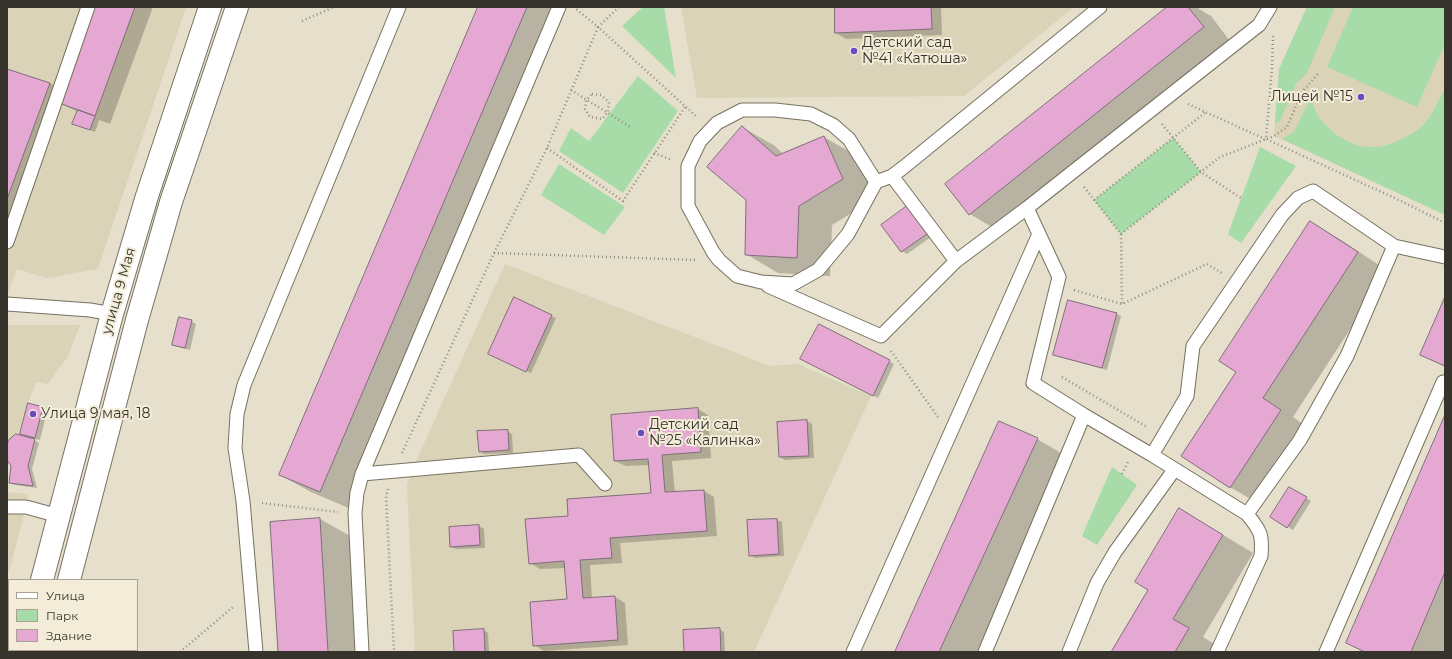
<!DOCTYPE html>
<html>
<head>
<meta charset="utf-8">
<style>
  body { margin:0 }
  #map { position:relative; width:1452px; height:659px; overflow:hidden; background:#e5dfcb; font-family:Montserrat,sans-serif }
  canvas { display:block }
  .frame { position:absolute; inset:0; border:8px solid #36332c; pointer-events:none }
  .legend { position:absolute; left:8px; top:579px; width:130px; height:72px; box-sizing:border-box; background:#f2ecd8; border:1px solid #a7a293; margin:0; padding:5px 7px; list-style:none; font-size:12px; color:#36332c }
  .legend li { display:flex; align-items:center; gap:8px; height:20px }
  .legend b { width:20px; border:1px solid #a7a293 }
</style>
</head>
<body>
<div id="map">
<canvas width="1452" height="659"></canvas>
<div class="frame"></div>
<ul class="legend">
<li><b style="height:5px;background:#fff"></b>Улица</li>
<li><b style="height:11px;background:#a7dca9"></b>Парк</li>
<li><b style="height:11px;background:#e4a8d2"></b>Здание</li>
</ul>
</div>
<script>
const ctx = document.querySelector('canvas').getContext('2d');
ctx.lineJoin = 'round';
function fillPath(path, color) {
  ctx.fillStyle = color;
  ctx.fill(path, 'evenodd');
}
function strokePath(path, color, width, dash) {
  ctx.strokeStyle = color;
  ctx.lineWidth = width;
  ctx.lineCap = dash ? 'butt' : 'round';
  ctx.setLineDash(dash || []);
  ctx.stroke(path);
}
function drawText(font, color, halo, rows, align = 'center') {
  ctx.font = font + ' Montserrat,sans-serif';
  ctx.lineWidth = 4;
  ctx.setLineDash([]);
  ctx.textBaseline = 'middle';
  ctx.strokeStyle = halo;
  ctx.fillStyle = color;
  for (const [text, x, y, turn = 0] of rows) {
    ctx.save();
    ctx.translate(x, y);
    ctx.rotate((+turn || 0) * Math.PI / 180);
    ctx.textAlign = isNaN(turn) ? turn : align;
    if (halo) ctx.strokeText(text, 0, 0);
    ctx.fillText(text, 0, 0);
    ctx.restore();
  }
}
fillPath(new Path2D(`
  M7 7H186L98 269 47 278 17 269 7 295Z
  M681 7H1074L964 96 697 98Z
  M1307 7H1445V215L1274 136 1279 69Z
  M505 264 770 366 798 364 871 396 754 652H415L407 485 412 470Z
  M7 325H80L68 356 48 384 36 382 28 403 20 435 15 434 9 441 7 448Z
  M7 492 28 494 26 507 7 579Z`), '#dbd3b8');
fillPath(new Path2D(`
  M643 7H664L676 78 622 26Z
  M1307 7H1335L1307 73 1296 84 1280 121 1275 124 1279 69Z
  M1353 7H1445V44L1417 107 1327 67Z
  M638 76 678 111 623 193 559 151 571 128 589 141Z
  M1445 88V215L1282 139 1294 132 1311 97C1312 102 1314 107 1316 112 1325 129 1350 148 1371 147 1380 147 1389 145 1397 141 1406 137 1416 132 1423 125 1433 114 1439 100 1445 88Z
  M1173 138 1201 172 1121 234 1094 200Z
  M1260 147 1296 166 1241 243 1228 234Z
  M559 164 625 207 604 235 541 195Z
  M1112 467 1137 485 1097 545 1082 536Z`), '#a7dca9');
fillPath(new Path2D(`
  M95 7H153L110 124 99 120 95 132 74 124 78 112 60 103Z
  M479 7H565L351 509 311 492 280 475Z
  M836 7H941L942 35 846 39 836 33Z
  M1169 7H1196L1211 16 1233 45 1000 232 970 214Z
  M7 70 50 83 60 89 7 232Z
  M742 127 775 146 783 154 824 137 857 156 876 198 832 225 830 276 778 273 746 254 747 199Z
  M907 207 931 237 907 254 902 251Z
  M1311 222 1341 240 1388 271 1293 417 1310 429 1261 505 1230 487 1238 372Z
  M1445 299V367L1421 355Z
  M1116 314 1121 316 1107 370 1059 357 1055 354Z
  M551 316 556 318 531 373 494 356Z
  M191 321 196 324 190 350 178 347 174 345Z
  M889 361 894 364 878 398 806 362Z
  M42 408 47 411 40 440 31 438 39 443 32 469 37 488 15 485 10 483 12 465 7 458V453L29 438 21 433Z
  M698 409 708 415 711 458 672 461 675 493 704 491 714 497 717 536 620 543 622 563 590 565 592 599 615 597 625 603 628 645 544 651 534 645 568 600 566 568 540 569 530 563 569 517 652 494 650 465 626 466 615 461Z
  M1445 418V652H1364L1348 642Z
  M807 421 812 424 814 458 785 460 780 457Z
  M1000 422 1037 439 1068 457 977 652H896Z
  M507 431 512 434 513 453 484 454 480 451Z
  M1290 488 1311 501 1293 530 1272 517Z
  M320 519 350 536 357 652H279Z
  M777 520 782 522 784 556 755 558 750 555 748 521Z
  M479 526 484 529 485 548 456 549 451 547Z
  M1210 527 1253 553 1203 637 1219 647 1216 652H1112Z
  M719 629 724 632 725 652H685Z
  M483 630 488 633 489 652H455Z`), '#0003');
const building = new Path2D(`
  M94 7H135L95 116 59 103Z
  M478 7H527L320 492 279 475Z
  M835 7H931L932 29 835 33Z
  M1167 7H1188L1204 27 969 215 945 184Z
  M7 69 50 83 7 199Z
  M78 110 95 116 90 130 72 124Z
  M742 126 776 156 824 136 843 179 799 206 797 258 745 255 746 200 707 167Z
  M907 206 927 234 901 252 881 225Z
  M1310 221 1358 252 1263 398 1281 410 1230 488 1181 456 1236 372 1219 361Z
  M514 297 552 315 526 372 488 354Z
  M1445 297V366L1420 355Z
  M1068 300 1117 313 1102 368 1053 355Z
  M179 317 192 320 185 348 172 345Z
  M819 324 890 360 873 396 800 359Z
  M28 403 43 407 35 438 20 434Z
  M698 408 701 452 662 455 665 492 704 490 707 531 610 538 612 558 580 560 583 598 615 596 618 640 533 646 530 602 567 599 564 561 529 564 525 519 568 516 567 499 651 493 648 459 614 461 611 415Z
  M1445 415V572L1411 652H1365L1346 643Z
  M807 420 809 456 779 457 777 422Z
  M999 421 1038 438 939 652H895Z
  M508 430 509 450 479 452 477 431Z
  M16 434 35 439 28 466 33 486 9 483 11 466 7 460V448L8 441Z
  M1289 487 1307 497 1287 528 1270 517Z
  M1179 508 1223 535 1173 619 1189 628 1175 652H1111L1148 590 1135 582Z
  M320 518 328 652H278L270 522Z
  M777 519 779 554 749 556 747 520Z
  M479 525 480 545 450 547 449 527Z
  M720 628 721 652H684L683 630Z
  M484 629 485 652H454L453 631Z`);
fillPath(building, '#e4a8d2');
strokePath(building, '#7f6e7a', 1);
const service = new Path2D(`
  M892 176 956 261 1027 208
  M876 182 849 139 833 125 811 114 775 110H742L717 123 700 141 688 166V206L713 252 719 260 737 276 761 282 793 284 818 270 848 234 876 182 892 176 904 167 1100 7
  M1039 234 1059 277 1033 383 1084 415
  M7 242 88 7
  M1394 246 1445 257
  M768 286 881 336 956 261
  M7 304 90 310 112 314
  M1152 455 1187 396 1193 346 1282 215 1298 198 1313 191 1394 246 1347 356 1300 440 1247 514C1260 530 1263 534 1261 556L1217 652
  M362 474 559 7
  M7 507H26L59 516
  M256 652 243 501 235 448 237 414 244 385 399 7
  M362 652 355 513 357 493 362 474 579 455 605 484
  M853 652 1039 234 1027 208 1259 25 1270 7
  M985 652 1084 415 1152 455 1247 514
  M1069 652 1097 583 1115 552 1174 470
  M1326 652 1443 382 1445 383`);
const secondary = new Path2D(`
  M42 580 112 314 147 196 210 7
  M69 580 137 320 171 202 237 7
  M22 652 23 650
  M48 652 49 650`);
strokePath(service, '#777160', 15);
strokePath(secondary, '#777160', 24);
strokePath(new Path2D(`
  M619 7 598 27 697 117
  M302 21 334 7
  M1273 36 1272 68 1266 139 1399 200 1445 223
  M571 90 632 128
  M592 94 601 95 609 102 608 112 602 119 590 117 585 109 586 100Z
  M1188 104 1265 139
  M1162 124 1201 172 1241 198
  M547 148 623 201 685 107
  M654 153 672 160
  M1084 187 1121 234 1122 304
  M1094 200 1206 112
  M1121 234 1220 157 1274 136 1287 127 1302 92 1318 74
  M494 253 696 260
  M1074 290 1122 304 1207 264 1222 273
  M891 351 938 417
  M1062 377 1147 427
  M402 453 494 253 547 148 598 27 576 9
  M1122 474 1128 462
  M388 489 386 496 394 652
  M262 503 338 512
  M180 652 233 607`), '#918c7e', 2.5, [1, 3]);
strokePath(service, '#fff', 13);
strokePath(secondary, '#fff', 22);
strokePath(new Path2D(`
  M48 650 59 652`), '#918c7e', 2.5, [1, 3]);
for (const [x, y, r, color] of [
  [854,51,4,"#6c49c2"],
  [1361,97,4,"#6c49c2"],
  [33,414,4,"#6c49c2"],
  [641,433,4,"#6c49c2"]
]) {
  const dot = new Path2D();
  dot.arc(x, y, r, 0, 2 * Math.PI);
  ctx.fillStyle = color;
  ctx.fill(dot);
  strokePath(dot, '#f2ecd8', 1.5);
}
drawText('14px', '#36332c', '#f2ecd8', [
  ["Детский сад",862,43],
  ["№41 «Катюша»",862,59],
  ["Лицей №15",1353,97,"right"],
  ["Улица 9 мая, 18",41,414],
  ["Детский сад",649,425],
  ["№25 «Калинка»",649,441]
], 'left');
drawText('14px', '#36332c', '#f2ecd8', [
  ["улица 9 Мая",119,291,-74]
]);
</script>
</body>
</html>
